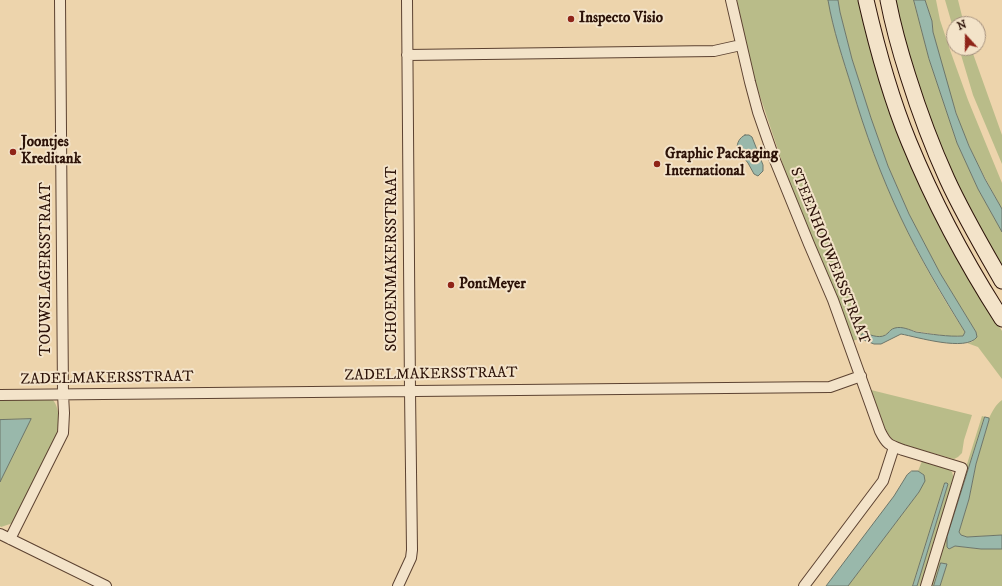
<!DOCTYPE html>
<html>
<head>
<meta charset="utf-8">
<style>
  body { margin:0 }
  #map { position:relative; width:1002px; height:586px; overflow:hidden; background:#edd4ac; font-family:"IM FELL DW Pica",serif }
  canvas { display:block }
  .north { position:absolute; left:946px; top:16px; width:40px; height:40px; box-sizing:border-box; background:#f3e3c9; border:1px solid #a38f7c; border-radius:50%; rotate:339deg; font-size:11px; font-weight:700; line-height:16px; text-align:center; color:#2c1208 }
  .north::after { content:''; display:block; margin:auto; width:14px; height:18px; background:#8f2418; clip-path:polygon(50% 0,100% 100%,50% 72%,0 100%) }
</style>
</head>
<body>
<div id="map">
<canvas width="1002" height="586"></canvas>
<div class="north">N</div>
</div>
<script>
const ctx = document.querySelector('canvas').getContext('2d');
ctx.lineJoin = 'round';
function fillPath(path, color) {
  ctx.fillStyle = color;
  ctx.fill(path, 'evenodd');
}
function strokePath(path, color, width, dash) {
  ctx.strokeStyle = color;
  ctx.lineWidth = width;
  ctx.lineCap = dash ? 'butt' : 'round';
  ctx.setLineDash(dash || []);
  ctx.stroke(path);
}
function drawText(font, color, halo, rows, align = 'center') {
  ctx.font = font + ' "IM FELL DW Pica",serif';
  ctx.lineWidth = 4;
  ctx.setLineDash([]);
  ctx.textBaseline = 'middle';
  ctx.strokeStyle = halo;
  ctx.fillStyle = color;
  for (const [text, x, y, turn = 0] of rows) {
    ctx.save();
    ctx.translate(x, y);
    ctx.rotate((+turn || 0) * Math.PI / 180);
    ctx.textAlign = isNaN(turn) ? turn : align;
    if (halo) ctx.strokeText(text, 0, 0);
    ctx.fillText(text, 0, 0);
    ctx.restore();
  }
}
fillPath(new Path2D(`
  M737 0H828C833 30 843 59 852 88 865 132 881 176 901 218 920 258 941 296 965 332L963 336H947L915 331 902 328H895L882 337H860L861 338 853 341 838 299 827 272 801 216 789 183 749 63Z
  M838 0H860L864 20 982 300 1002 331V379L978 347 967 343 972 342 977 335 976 332 940 273 909 214 888 166 871 118 852 59 840 12Z
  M893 0H914L929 59 957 143 978 189 1002 232V274L956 188 914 78Z
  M925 0H936L940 20 950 50 968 100 1002 183V209C985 178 967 146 956 112 947 86 940 59 933 32L932 21Z
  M945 0H958L964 24H954V31Z
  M959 48H971L1002 135V164L973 95Z
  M871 390 972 415 964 440 962 453 958 457 954 459 950 458 901 444 892 439 889 435 885 428Z
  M0 400H53C61 410 59 427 55 440L13 523 1 527 0 526V482L30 419 0 420Z
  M1002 400V535L967 537C963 536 961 536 959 532L969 499 976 464 989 420V418C992 412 996 404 1002 400Z
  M982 416 985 417 947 537V547L949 549 955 546 981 549H1002V586H940L947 564 941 563 934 586H929Z
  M922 461 947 468 952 472 954 479 923 586H917L948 484 947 483H945L913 586H848L919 492 924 475 918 471Z`), '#b9bc89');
const water = new Path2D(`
  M828 0H838L840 12 852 59 871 118 888 166 909 214 940 273 976 332 977 337C966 352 917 337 901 334L881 344H874L861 339 860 337 862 334 864 333C872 335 881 340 888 333 890 331 891 329 895 328 902 326 910 330 916 332 931 334 948 337 963 336L965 332C942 295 920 258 901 218 881 176 865 132 852 88 843 59 833 30 828 0Z
  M914 0H925L932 21 933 32 956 113 969 146 985 179 1002 209V232L978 189 957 143 929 59Z
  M745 135H749L752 137 763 165V171L758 176 754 174 748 163 737 149C737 143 739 138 745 135Z
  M985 417 989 418V420L976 464 969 499 959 532 961 535 967 537 1002 535V549H981L955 546 949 549 947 547V537Z
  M31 419 0 482V420Z
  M912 471H918L924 475 925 481 919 492 848 586H826L894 496 907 475Z
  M945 483H947L948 484 917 586H913Z
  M941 563 947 564 940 586H934Z`);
fillPath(water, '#99b8ab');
strokePath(water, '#6d766a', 1);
const minor = new Path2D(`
  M731 0 750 82 758 112 774 158 809 244 833 300 880 431C887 445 889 445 903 450L962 468 926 586
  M407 55 714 51 741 45
  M0 395 830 387 861 376
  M0 534 106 586
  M10 539 63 433 64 413 63 394 60 0
  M398 586 411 558 412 550 410 391 407 0
  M804 586 883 481 894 447`);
const secondary = new Path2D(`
  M866 0C877 48 890 96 909 142 934 203 966 263 1002 319
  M888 0C893 26 900 51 908 76 919 111 932 146 947 179 963 214 983 248 1002 281`);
strokePath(minor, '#5c4231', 12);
strokePath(secondary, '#2c1208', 17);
strokePath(minor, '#f3e3c9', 10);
strokePath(secondary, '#f3e3c9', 15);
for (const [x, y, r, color] of [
  [571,19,4,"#8f2418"],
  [13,152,4,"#8f2418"],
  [657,164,4,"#8f2418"],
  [451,285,4,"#8f2418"]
]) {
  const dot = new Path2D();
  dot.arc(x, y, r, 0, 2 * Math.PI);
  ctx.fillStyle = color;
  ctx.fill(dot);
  strokePath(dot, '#f3e3c9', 1.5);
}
drawText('bold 15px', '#2c1208', '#f3e3c9', [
  ["Inspecto Visio",579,19],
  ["Joontjes",21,143],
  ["Kreditank",21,160],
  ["Graphic Packaging",665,155],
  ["International",665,172],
  ["PontMeyer",459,285]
], 'left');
drawText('15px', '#2c1208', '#f3e3c9', [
  ["STEENHOUWERSSTRAAT",829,256,68],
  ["SCHOENMAKERSSTRAAT",393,259,-90],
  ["TOUWSLAGERSSTRAAT",47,269,-90],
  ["ZADELMAKERSSTRAAT",431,375,-1],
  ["ZADELMAKERSSTRAAT",107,379,-1]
]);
</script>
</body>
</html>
